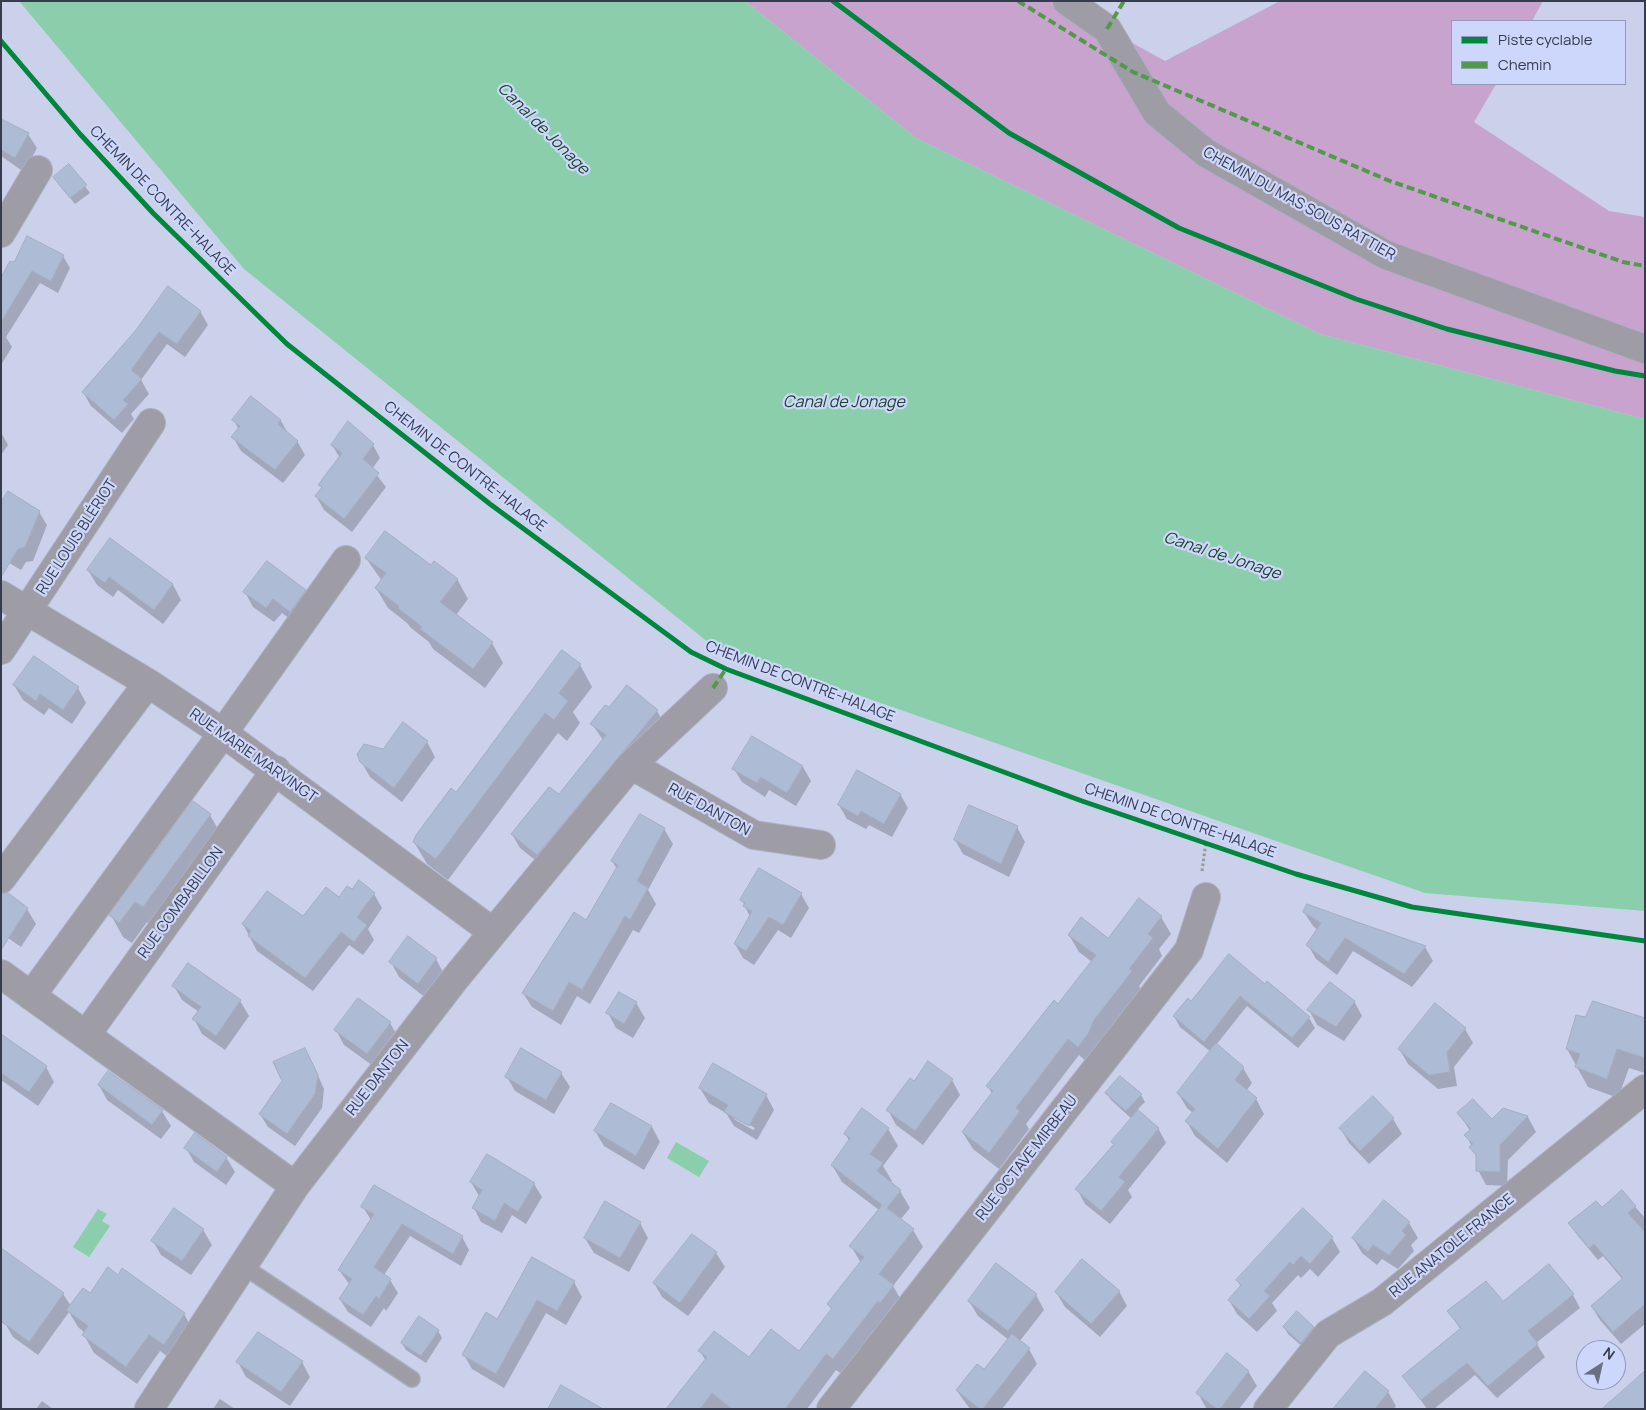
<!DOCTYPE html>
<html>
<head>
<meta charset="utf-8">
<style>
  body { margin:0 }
  #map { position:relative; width:1646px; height:1410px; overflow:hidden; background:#cbd1ea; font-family:Manrope,sans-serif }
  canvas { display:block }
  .frame { position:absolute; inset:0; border:2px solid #363b4d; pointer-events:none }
  .legend { position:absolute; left:1451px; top:20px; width:175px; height:65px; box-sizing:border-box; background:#cdd7fc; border:1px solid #9199b6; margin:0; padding:6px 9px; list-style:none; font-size:15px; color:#363b4d }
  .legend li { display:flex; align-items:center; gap:10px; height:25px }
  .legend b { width:25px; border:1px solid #9199b6 }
  .north { position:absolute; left:1576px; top:1340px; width:50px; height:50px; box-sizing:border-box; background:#cdd7fc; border:1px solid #9199b6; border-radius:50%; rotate:35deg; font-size:14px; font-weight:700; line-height:20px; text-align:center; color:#363b4d }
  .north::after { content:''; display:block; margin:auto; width:18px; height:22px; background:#6a7084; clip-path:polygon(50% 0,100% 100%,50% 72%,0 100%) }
</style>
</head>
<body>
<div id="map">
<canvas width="1646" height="1410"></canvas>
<div class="frame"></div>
<ul class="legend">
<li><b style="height:6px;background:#00873e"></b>Piste cyclable</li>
<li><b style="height:6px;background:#509a48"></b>Chemin</li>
</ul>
<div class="north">N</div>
</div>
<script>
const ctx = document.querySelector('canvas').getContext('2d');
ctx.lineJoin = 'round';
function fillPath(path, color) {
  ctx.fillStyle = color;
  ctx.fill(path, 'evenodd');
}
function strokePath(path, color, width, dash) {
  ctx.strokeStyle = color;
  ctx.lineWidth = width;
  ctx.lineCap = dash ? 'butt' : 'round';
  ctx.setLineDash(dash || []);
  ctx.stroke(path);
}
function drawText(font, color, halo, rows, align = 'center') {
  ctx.font = font + ' Manrope,sans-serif';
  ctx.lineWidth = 4.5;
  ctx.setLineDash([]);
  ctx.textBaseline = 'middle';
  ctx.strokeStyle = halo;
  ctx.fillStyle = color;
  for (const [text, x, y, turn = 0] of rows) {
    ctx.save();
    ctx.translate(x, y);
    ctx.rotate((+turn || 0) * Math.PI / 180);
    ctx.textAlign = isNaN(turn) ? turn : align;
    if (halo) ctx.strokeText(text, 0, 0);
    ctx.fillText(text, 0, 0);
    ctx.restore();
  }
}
fillPath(new Path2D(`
  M745 1H1067L1107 29 1165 61 1280 1H1543L1532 21H1452V84H1496L1474 122 1609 211 1645 217V419L1320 334 916 138Z`), '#c7a3ce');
fillPath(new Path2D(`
  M19 1H745L916 138 1320 334 1645 419V911L1425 893 709 643 244 269Z
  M676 1142 709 1161 699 1177 667 1158Z
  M98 1209 107 1214 102 1221 110 1226 89 1257 73 1247Z`), '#8bceab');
fillPath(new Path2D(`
  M1 120 28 134 37 148 24 172 1 156Z
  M69 165 90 193 75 204 59 184Z
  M63 256 70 268 58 293 40 283 6 337 12 347 1 365V278L15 264Z
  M200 311 208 325 185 357 167 344 141 380 149 394 131 414 134 419 122 433 91 406 83 392 137 331Z
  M234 420 281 421 289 435 297 441 305 455 283 483 241 451 233 437 239 430Z
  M1 432 8 445 1 455Z
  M332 445H373L380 458 372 469 386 487 352 532 324 510 316 496 322 489 320 485 340 458Z
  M39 512 47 525 33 561 26 562 21 570 1 558Z
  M111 540 173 585 181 600 163 624 118 590 113 597 97 585 88 570Z
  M366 558 457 579 468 599 456 615 492 643 503 663 485 688 433 649 429 642 411 628 407 623 388 608 376 588 382 581Z
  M305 590 313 605 299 626 282 613 274 622 253 607 245 592Z
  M580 665 592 687 573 712 580 723 567 741 558 733 448 880 427 864 414 842 456 794Z
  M14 685 78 688 86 703 72 724 49 708 44 715 23 700Z
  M609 709 657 711 665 725 545 868 520 848 512 834 560 796 603 740 592 724Z
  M427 742 435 757 402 802 370 777 361 761 384 750Z
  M803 767 811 781 796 806 769 790 765 797 742 782 734 769Z
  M900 794 908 808 892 837 869 825 866 829 847 819 839 805Z
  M210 815 222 836 155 928 147 922 132 943 123 937 111 915Z
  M1017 827 1025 842 1009 877 963 854 955 840Z
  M664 829 673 844 648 890 656 904 639 933 633 930 590 1004 577 996 561 1025 532 1007 523 993 587 921 617 869 612 861Z
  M8 894 27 909 36 924 21 947 1 933Z
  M374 894 382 908 368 929 374 940 363 955 349 945 313 991 257 951 243 924 303 917 339 898Z
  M801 894 809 908 791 938 778 930 754 965 743 958 735 944 750 917 742 900Z
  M1139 900 1161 917 1171 934 1159 949 1162 956 1139 986 1141 989 1104 1037 1097 1051 1088 1063 1079 1055 1026 1124 1029 1129 999 1169 973 1149 963 1133 992 1094 988 1086 1059 1005 1092 962 1079 952 1069 935 1108 940Z
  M1304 912 1425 947 1433 961 1412 987 1353 951 1337 975 1316 959 1308 945 1318 930 1313 926Z
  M436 959 444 974 426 998 399 977 391 962Z
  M174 986 240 1001 249 1016 225 1050 202 1034 194 1019 199 1012 182 1000Z
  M1265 986 1309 1018 1315 1028 1298 1048 1247 1006 1216 1045 1243 1068 1252 1083 1246 1091 1256 1099 1264 1114 1227 1163 1195 1136 1187 1122 1193 1113 1187 1108 1178 1093 1211 1052 1180 1027 1174 1016 1191 1002Z
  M1354 1001 1362 1016 1344 1041 1317 1025 1309 1010Z
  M636 1003 645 1018 633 1038 616 1028 608 1013Z
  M1586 1019 1645 1020V1073L1629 1068 1618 1098 1588 1087 1567 1049Z
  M390 1023 398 1037 376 1068 344 1045 336 1030Z
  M1465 1029 1473 1043 1454 1067 1457 1086 1438 1089 1408 1064 1400 1050Z
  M1 1036 46 1067 54 1082 38 1106 1 1080Z
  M312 1062 324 1089 322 1108 295 1146 268 1127 260 1114Z
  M108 1072 162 1111 171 1126 161 1139 107 1100 99 1085Z
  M561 1073 570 1087 554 1114 515 1091 507 1077Z
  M952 1080 960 1095 923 1145 896 1125 888 1110 914 1082Z
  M700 1088 766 1095 774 1110 757 1140 734 1126 726 1113 709 1103ZM734 1116 755 1128 753 1130 734 1119Z
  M1107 1093 1141 1095 1145 1102 1137 1110 1158 1128 1166 1143 1128 1190 1132 1197 1110 1224 1085 1204 1077 1189 1114 1145 1112 1142 1132 1119 1111 1100Z
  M1373 1098 1393 1119 1402 1134 1369 1164 1349 1143 1341 1129Z
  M612 1104 652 1127 660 1142 644 1170 604 1146 595 1131Z
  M1504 1110 1528 1117 1536 1132 1508 1160 1507 1186 1486 1185 1478 1170V1159L1466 1135 1470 1131 1459 1113 1492 1121Z
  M888 1129 898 1146 883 1166 892 1181 890 1183 900 1191 910 1208 900 1220 913 1230 923 1247 893 1286 903 1303 843 1375 836 1370 807 1409H675L706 1361 700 1351 750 1359 799 1353 832 1310 828 1304 861 1263 851 1246 879 1210 842 1182 832 1165 850 1142 845 1134Z
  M186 1148 226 1157 235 1172 226 1185 194 1162Z
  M471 1182 534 1184 542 1197 526 1224 512 1215 502 1233 481 1222 474 1208 479 1196Z
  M1622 1192 1645 1218V1324L1621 1344 1600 1320 1592 1307 1623 1280 1603 1256 1598 1260 1578 1236 1570 1223 1602 1209Z
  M1384 1202 1409 1223 1418 1238 1411 1245 1414 1251 1398 1269 1382 1259 1377 1265 1362 1253 1353 1238Z
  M363 1207 462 1237 469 1250 461 1266 410 1236 384 1275 390 1280 398 1293 386 1311 384 1308 371 1327 348 1312 340 1299 350 1285 339 1270 371 1220Z
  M1303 1210 1332 1238 1340 1252 1318 1277 1310 1269 1301 1278 1298 1275 1272 1303 1277 1311 1257 1332 1237 1314 1229 1300 1241 1287 1237 1280Z
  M640 1223 648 1238 629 1272 594 1253 585 1238Z
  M203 1230 212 1245 191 1275 161 1255 153 1241Z
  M692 1235 716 1253 725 1267 688 1316 662 1297 654 1283Z
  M1 1250 63 1294 71 1306 118 1276 122 1270 184 1314 194 1332 174 1361 160 1351 137 1384 94 1353 84 1335 85 1333 78 1327 69 1312 38 1355 13 1337 6 1325 1 1322Z
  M532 1259 574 1282 582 1297 566 1325 546 1313 504 1388 472 1369 464 1355 497 1320Z
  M1119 1291 1127 1306 1100 1337 1065 1307 1056 1292Z
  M1036 1295 1044 1310 1019 1342 1029 1349 1037 1364 1002 1409H970L957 1391 984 1371 1009 1340 978 1316 969 1301Z
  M1573 1295 1580 1308 1536 1343 1545 1357 1497 1398 1475 1375 1434 1409H1427L1404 1376 1461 1330 1448 1311Z
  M1284 1327 1313 1328 1317 1335 1305 1349 1288 1334Z
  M438 1331 442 1338 426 1363 406 1350 402 1343Z
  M238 1362H302L310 1377 290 1406 246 1377Z
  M1248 1371 1257 1386 1239 1409 1206 1408 1198 1393Z
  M1388 1392 1396 1406 1394 1409H1350Z
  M220 1399 235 1409H213Z
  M42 1401 53 1409H36Z`), '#0003');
const building = new Path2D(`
  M1 119 29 133 15 158 1 150Z
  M69 164 87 185 70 198 53 177Z
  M27 236 64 255 51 281 32 271 1 322V277L10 261 14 262Z
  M168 286 201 311 177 344 159 332 131 370 142 379 123 400 128 404 114 420 82 392 136 330Z
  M251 396 281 420 278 424 298 441 275 470 231 437 240 426 232 420Z
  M348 421 374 444 363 459 379 473 344 519 315 496 322 487 318 485 342 453 331 445Z
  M8 491 40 511 25 547 18 549 1 577V502Z
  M385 531 431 565 434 561 458 579 440 602 493 642 473 669 420 629 422 627 398 608 399 606 375 588 386 573 365 558Z
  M110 538 173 584 154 610 109 577 105 583 87 570Z
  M267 561 306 590 290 612 273 599 266 608 243 592Z
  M562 650 581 664 559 693 568 701 554 720 545 713 436 859 413 842 416 835 451 788 456 792Z
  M34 656 79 687 63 710 40 694 36 701 13 685Z
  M627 685 658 710 537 855 511 834 549 787 559 794 606 735 590 724 605 705 609 707Z
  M403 722 428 741 394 788 360 762 357 754 364 744 383 749Z
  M752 736 803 766 787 793 761 777 757 783 732 769Z
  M857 770 901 794 884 824 861 811 858 816 838 805Z
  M193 801 211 814 143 907 135 902 119 923 109 915Z
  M969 805 1018 826 1001 864 954 840Z
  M640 814 665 828 637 881 648 888 630 920 625 916 582 990 569 982 553 1011 522 993 574 912 586 920 618 865 611 861Z
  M759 868 802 893 783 925 769 917 746 951 734 944 752 911 743 906 745 903 740 900Z
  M359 880 375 893 357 917 367 925 354 942 341 932 305 978 248 936 251 931 242 924 267 891 303 916 326 887 339 897 347 886 352 889Z
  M8 893 28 908 1 950V894Z
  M1139 898 1162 916 1148 934 1153 938 1129 969 1132 971 1094 1020 1088 1034 1078 1047 1068 1039 1016 1108 1020 1111 989 1153 962 1132 993 1091 986 1086 1054 1000 1058 1004 1096 955 1068 935 1081 917 1108 938Z
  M1307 904 1357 922 1426 946 1404 974 1345 938 1328 962 1306 945 1321 923 1303 912Z
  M408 936 437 958 418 984 389 962Z
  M1229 954 1265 984 1267 981 1310 1017 1292 1038 1240 996 1204 1042 1173 1016 1188 998 1191 1001Z
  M188 963 241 1000 216 1036 192 1019 201 1007 172 986Z
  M1330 982 1355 1001 1336 1027 1307 1010Z
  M619 992 637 1002 624 1024 606 1013Z
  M358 998 391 1022 367 1054 334 1030Z
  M1593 1001 1645 1018V1058L1617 1049 1607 1079 1575 1067 1580 1054 1566 1049 1576 1015 1585 1017Z
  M1435 1003 1466 1028 1447 1052 1450 1072 1429 1075 1398 1049Z
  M1 1034 47 1066 29 1092 1 1073Z
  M1216 1043 1244 1067 1235 1080 1257 1098 1218 1149 1185 1121 1195 1109 1177 1093Z
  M305 1048 318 1075 315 1094 287 1134 259 1114 282 1081 273 1062Z
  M521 1048 562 1072 546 1100 505 1077Z
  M928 1061 953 1079 915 1131 886 1110 910 1078 914 1081Z
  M713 1063 767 1094 749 1126 724 1112 728 1105 699 1088Z
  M108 1071 163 1110 152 1125 98 1085Z
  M1120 1076 1142 1094 1126 1111 1105 1093Z
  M1373 1096 1394 1118 1360 1151 1339 1128Z
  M1473 1099 1492 1119 1503 1108 1528 1116 1500 1145V1172L1476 1171V1155L1469 1147 1473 1144 1464 1135 1471 1129 1457 1113Z
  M611 1103 652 1126 636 1156 594 1131Z
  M862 1108 889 1128 870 1154 883 1163 877 1171 901 1190 887 1208 914 1229 879 1274 894 1285 880 1303 878 1301 833 1359 826 1354 785 1409H732L712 1393 700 1409H666L707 1357 698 1351 714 1331 749 1357 771 1329 799 1351 832 1308 827 1304 864 1257 849 1246 882 1205 831 1165 850 1138 844 1134Z
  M1138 1110 1159 1128 1119 1177 1125 1182 1101 1211 1075 1189 1114 1144 1111 1142Z
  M195 1133 227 1157 217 1172 184 1148Z
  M487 1154 535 1183 518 1212 504 1203 495 1221 472 1208 482 1190 470 1182Z
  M374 1185 463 1236 453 1254 402 1224 374 1267 391 1279 379 1299 376 1296 363 1315 339 1299 352 1279 338 1270 374 1214 361 1207Z
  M1622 1190 1636 1206 1628 1213 1645 1232V1304L1613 1332 1591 1306 1623 1278 1594 1244 1589 1248 1568 1223 1596 1201 1602 1207Z
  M1384 1200 1410 1222 1402 1231 1406 1235 1389 1255 1373 1245 1368 1252 1352 1238Z
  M605 1201 641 1222 620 1258 584 1238Z
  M174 1208 204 1229 182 1261 151 1241Z
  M1303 1208 1333 1237 1310 1264 1301 1256 1293 1265 1290 1262 1264 1291 1270 1296 1249 1319 1228 1300 1241 1285 1236 1280Z
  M692 1234 717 1252 680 1303 653 1283Z
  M1 1248 64 1293 29 1342 1 1321Z
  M532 1257 575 1281 557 1311 537 1300 496 1374 462 1355 486 1312 497 1319Z
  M1082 1259 1120 1291 1091 1324 1055 1292Z
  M996 1263 1037 1294 1008 1331 968 1301Z
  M1549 1264 1574 1294 1528 1331 1538 1344 1488 1386 1467 1363 1421 1400 1402 1376 1461 1328 1447 1311 1486 1281 1503 1301Z
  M108 1267 118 1275 122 1268 185 1313 164 1345 149 1335 126 1367 82 1335 88 1326 66 1310 83 1288 90 1293Z
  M1297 1311 1314 1327 1301 1343 1283 1327Z
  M419 1316 439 1330 421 1356 401 1343Z
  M258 1332 303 1361 281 1392 236 1362Z
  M1012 1334 1030 1348 983 1409H980L956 1390 977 1364 984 1369Z
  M1227 1353 1249 1371 1220 1409H1217L1196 1393Z
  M1365 1371 1389 1391 1375 1409H1333Z
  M1645 1371V1409H1602Z
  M561 1385 603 1409H548Z`);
fillPath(building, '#aebbd5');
strokePath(building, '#a4adc0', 1);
const service = new Path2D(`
  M243 1266 412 1379`);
const minor = new Path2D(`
  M1067 1 1107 29 1157 113 1206 153 1386 255 1645 349
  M1 233 38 170
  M1 595 148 683 223 733 493 932
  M1 650 151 423
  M631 765 754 835 821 845
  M1 879 148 683
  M1 974 295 1186
  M31 996 223 733 346 560
  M86 1035 276 770
  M149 1409 295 1186 454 980 631 765 713 688
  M831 1409 1189 950 1206 897
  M1268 1409 1328 1334 1382 1302 1645 1089`);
strokePath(service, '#aaafc2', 18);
strokePath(minor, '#aaafc2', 30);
strokePath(new Path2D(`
  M1202 871 1206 842`), '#97969f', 3, [2.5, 2.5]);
strokePath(service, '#9e9ca4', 15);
strokePath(minor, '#9e9ca4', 28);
strokePath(new Path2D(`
  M1018 1 1133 72 1390 181 1623 262 1645 266
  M1107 29 1124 1
  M713 688 726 669`), '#509a48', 4, [8, 4]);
strokePath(new Path2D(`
  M833 1 1009 133 1179 228 1356 299 1447 329 1615 371 1645 376
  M1 41 80 134 153 213 287 344 490 504 691 652 726 669 1082 801 1296 874 1412 907 1645 941`), '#00873e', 5);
drawText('15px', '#363b4d', '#cdd7fc', [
  ["CHEMIN DE CONTRE-HALAGE",162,201,46],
  ["CHEMIN DU MAS SOUS RATTIER",1299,204,29],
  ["CHEMIN DE CONTRE-HALAGE",465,467,38],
  ["RUE LOUIS BLÉRIOT",77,537,-57],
  ["CHEMIN DE CONTRE-HALAGE",800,682,21],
  ["RUE MARIE MARVINGT",253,756,35],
  ["RUE DANTON",709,810,29],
  ["CHEMIN DE CONTRE-HALAGE",1180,821,19],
  ["RUE COMBABILLON",181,903,-54],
  ["RUE DANTON",378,1078,-52],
  ["RUE OCTAVE MIRBEAU",1027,1158,-52],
  ["RUE ANATOLE FRANCE",1452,1246,-39]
]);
drawText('italic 16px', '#1e442c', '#cdd7fc', [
  ["Canal de Jonage",543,129,45],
  ["Canal de Jonage",844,403],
  ["Canal de Jonage",1222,556,18]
]);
</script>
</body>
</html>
